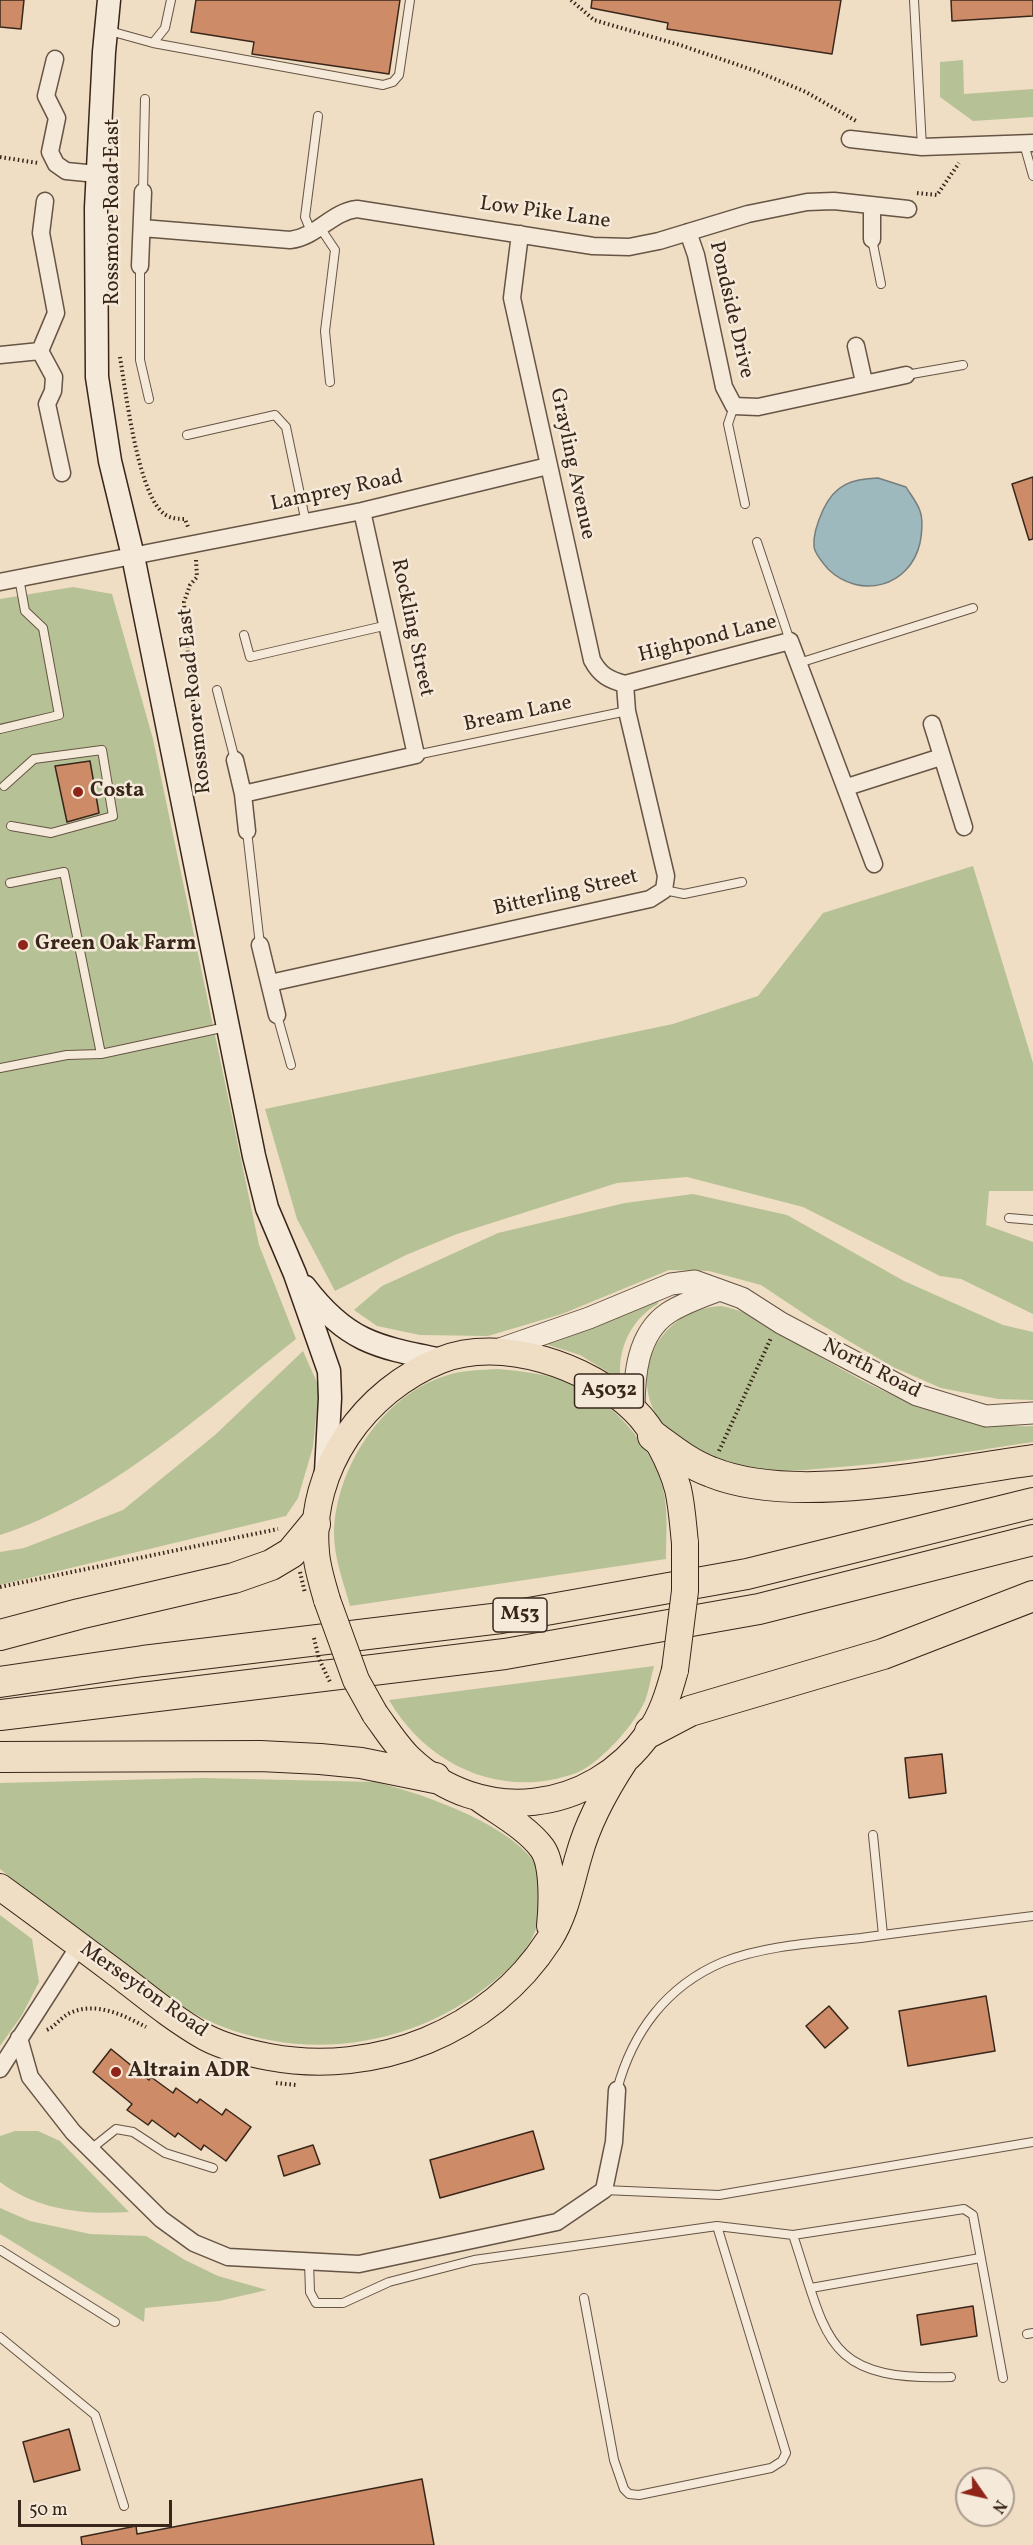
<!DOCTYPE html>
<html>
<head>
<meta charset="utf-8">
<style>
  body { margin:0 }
  #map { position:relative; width:1033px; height:2545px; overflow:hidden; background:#efddc4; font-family:Vollkorn,serif }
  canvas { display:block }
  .north { position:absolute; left:955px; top:2467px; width:60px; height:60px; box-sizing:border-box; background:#f5e9d9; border:2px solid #aa9b8d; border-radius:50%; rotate:124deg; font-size:16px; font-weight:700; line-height:24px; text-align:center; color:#39261a }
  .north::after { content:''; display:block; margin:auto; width:21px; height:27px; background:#8f2418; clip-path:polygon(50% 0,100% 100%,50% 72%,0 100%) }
  .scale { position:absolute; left:18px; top:2500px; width:154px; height:27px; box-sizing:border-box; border:3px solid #39261a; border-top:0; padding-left:8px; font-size:18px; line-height:21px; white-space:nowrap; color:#39261a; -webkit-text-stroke:4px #f5e9d9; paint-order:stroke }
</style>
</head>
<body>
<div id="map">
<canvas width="1033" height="2545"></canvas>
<div class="north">N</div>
<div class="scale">50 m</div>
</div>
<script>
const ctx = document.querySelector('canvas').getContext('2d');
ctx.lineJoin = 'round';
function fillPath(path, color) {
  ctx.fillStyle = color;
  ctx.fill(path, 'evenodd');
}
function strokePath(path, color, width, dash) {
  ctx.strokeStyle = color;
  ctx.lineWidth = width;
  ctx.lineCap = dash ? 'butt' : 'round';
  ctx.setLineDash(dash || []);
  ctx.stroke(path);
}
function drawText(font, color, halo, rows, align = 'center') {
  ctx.font = font + ' Vollkorn,serif';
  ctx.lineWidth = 5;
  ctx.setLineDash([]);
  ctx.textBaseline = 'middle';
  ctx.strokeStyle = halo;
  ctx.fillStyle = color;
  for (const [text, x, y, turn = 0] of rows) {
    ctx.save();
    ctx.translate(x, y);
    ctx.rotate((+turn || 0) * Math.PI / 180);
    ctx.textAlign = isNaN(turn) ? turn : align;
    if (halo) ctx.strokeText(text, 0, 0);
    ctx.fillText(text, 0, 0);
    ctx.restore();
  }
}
fillPath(new Path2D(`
  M963 60 964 94 1033 89V117L973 121 940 97V62Z
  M73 587 112 594 153 739 259 1245 296 1339C209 1408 107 1501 0 1535V599Z
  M973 866 1033 1063V1191H989L986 1225 1033 1242V1314L961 1279 940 1276 803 1207 687 1177 617 1183 457 1234 406 1255 335 1291 297 1219 265 1109 673 1024 758 996 823 913Z
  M693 1194 787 1215 904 1281 1003 1325 1033 1332V1400L998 1399 941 1388 893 1367 815 1321 761 1285 709 1271 669 1270 562 1314 488 1336 420 1335 377 1326 354 1310 382 1286 498 1233 625 1203Z
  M656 1295 658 1304C632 1318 616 1350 621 1380L580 1355 542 1343Z
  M721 1306C756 1312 781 1334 810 1351 879 1392 950 1429 1033 1426V1442C961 1453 889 1464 816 1469 790 1471 760 1475 734 1471 724 1470 711 1459 702 1454 688 1445 673 1438 662 1424 625 1373 661 1309 721 1306Z
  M303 1351 319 1387 313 1447 298 1498 286 1516 0 1585V1552L24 1548 123 1510 215 1435Z
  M498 1369C519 1371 541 1373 561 1380 605 1394 647 1438 661 1482 669 1505 666 1534 666 1559L350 1606C344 1583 334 1558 334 1534 335 1468 383 1394 448 1375 464 1370 481 1370 498 1369Z
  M654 1666C651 1677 649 1690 645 1701 638 1716 626 1731 616 1742 605 1753 591 1767 576 1773 503 1800 427 1766 389 1700Z
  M204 1778 375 1782C421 1793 503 1822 532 1859 544 1873 540 1890 540 1907 539 1939 518 1962 494 1981 419 2043 317 2062 226 2028 177 2010 138 1976 97 1944 65 1919 32 1895 0 1869V1783Z
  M0 1915 32 1939 39 1982 22 2015 0 2046Z
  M15 2131H38L60 2141 129 2212C84 2215 37 2210 0 2182V2136Z
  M0 2208 30 2221 90 2234 146 2236 185 2260 218 2276 267 2290 219 2301 145 2308 144 2322 0 2234Z`), '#b6c296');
const water = new Path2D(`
  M878 478 906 487C910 494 917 502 920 511 923 519 922 534 920 543 910 587 860 600 828 569 823 563 814 553 814 546 813 534 818 521 823 510 835 484 852 479 878 478Z`);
fillPath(water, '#9eb9be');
strokePath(water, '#767e7c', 1.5);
const building = new Path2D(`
  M0 0H24L21 29 0 27Z
  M196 0H400L389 74 252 54 254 42 191 32Z
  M592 0H841L832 54 667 29 668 23 591 8Z
  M951 0H1033V16L952 21Z
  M1033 477V539L1029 540 1012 484Z
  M90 761 99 813 67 822 55 766Z
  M942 1754 946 1793 909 1798 905 1758Z
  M986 1996 995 2051 908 2066 899 2011Z
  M829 2006 848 2028 825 2048 806 2026Z
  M111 2049 149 2080 151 2077 173 2093 176 2088 197 2103 200 2099 222 2115 226 2109 251 2127 226 2161 204 2145 201 2150 178 2133 175 2137 152 2120 148 2125 127 2110 132 2104 93 2072Z
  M533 2131 544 2169 440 2198 430 2160Z
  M313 2145 320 2164 284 2176 278 2156Z
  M973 2306 977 2336 921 2345 917 2315Z
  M69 2429 80 2470 34 2482 23 2442Z
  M422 2479 434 2545H82L81 2537 136 2526 137 2534Z`);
fillPath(building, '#cd8c67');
strokePath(building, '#39261a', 1.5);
const service = new Path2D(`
  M914 0 922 147
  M106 30 153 43 165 28 171 0
  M153 43 383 85 393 82 399 75 410 0
  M1024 144 1033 176
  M143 192 145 99
  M321 229 335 250 325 331 330 382
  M312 234 305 217 318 116
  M872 239 881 284
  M140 266V360L149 399
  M906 375 963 365
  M734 406 728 424 745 504
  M187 435 275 415 286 427 306 523
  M757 542 790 641
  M244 635 250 657 388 625
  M799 663 973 608
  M217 690 235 760
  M0 729 59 715 43 628 25 611 19 578
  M416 755 627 711
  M4 786 34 759 102 750 113 816 51 833 11 826
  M247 831 260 945
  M10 883 64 872 101 1054 226 1027
  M664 890 684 894 742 882
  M277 1015 291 1065
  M0 1068 67 1055 101 1054
  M1009 1218 1033 1220
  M873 1835 883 1935
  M617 2090C632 2033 666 1986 723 1962 766 1945 816 1943 861 1938 919 1930 976 1923 1033 1916
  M91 2149 116 2129 133 2132 165 2153 213 2168
  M604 2190 719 2195 1033 2142
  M793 2235C828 2340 824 2381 951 2377
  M0 2250 115 2322
  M309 2262 310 2292 316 2303H343L389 2282 474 2260 717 2226 793 2235 964 2209 973 2215 1003 2378
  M811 2288 980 2258
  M584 2298 614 2460 624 2489 629 2494 639 2495 771 2468 782 2461 786 2453 717 2226
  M1027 2334 1033 2333
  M0 2337 95 2415 124 2506`);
const minor = new Path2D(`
  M55 59 46 96 57 118 50 152 56 164 66 171 97 174
  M850 139 922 147 1033 143
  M45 201 41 233 56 313 40 351 54 377 53 391 47 404 62 473
  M142 228 290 240C317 237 331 212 357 209L593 246 629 247 659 241 748 214 807 202 834 201 908 209
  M688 232 696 255 724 387 734 406 758 407 906 375
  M520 234 512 298 592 660C600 675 609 680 625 684L790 641 874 864
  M872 239V205
  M140 266 143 192
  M856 346 864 382
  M0 355 40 351
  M0 582 362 511 548 466
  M932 724 964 827
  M235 760 243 794 247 831
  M847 787 941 757
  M243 794 416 755 362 511
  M260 945 277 1015
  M270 983 650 899 664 890 666 876 627 711 625 684
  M19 2038 30 2077 73 2132 161 2219 194 2243 228 2257 359 2264 557 2222 604 2190 614 2142 617 2090
  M0 2069 79 1946`);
const tertiary = new Path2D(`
  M497 1350 589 1318 671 1284 695 1281 742 1298 781 1323 917 1395 986 1416 1033 1413
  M634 1410C634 1376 637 1334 668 1313 683 1303 702 1297 719 1290`);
const secondary = new Path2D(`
  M109 0 104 52 96 208 97 377 110 461 133 556 254 1156 267 1208 295 1274 329 1371 330 1398 326 1472
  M305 1287C347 1342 377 1347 442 1360`);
const primary = new Path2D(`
  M327 1600C323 1585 317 1568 316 1552 308 1469 365 1390 441 1360 501 1336 589 1366 634 1410 653 1428 671 1463 678 1489 682 1506 683 1525 685 1543
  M375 1714C386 1729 396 1745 409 1758 481 1827 591 1814 649 1733 662 1715 669 1692 675 1670
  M480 1799C501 1814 527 1828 542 1848 554 1864 552 1907 550 1926
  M0 1887C40 1916 80 1946 120 1976 147 1997 175 2020 205 2037 224 2047 248 2053 269 2057 375 2077 490 2032 549 1940 566 1913 570 1885 579 1855 588 1822 605 1791 624 1762`);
const motorway = new Path2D(`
  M653 1436C671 1449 689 1464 711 1472 798 1507 941 1472 1033 1460
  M0 1635 79 1614 234 1578 271 1565 291 1553 315 1524
  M0 1682 143 1661 501 1618 747 1574 1033 1503
  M0 1715 505 1654 759 1609 1033 1540
  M650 1732 690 1711 883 1654 1033 1596
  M0 1757 260 1756 320 1759 361 1763 435 1778`);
strokePath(service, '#665444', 10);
strokePath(minor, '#665444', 19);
strokePath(tertiary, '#665444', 23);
strokePath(secondary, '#39261a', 25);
strokePath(primary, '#39261a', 28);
strokePath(motorway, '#39261a', 32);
strokePath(new Path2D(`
  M571 0 594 20 680 45 756 71 806 92 856 121
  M0 157 38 163
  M917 193 937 195 959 163
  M120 357C126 394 137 484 160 510 167 518 175 519 185 519L188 527
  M196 560 197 577 190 585 184 602 189 668 204 790
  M719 1451 771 1338
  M0 1587 278 1529
  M47 2030C56 2026 61 2017 70 2013 96 2001 123 2015 146 2027
  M276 2083 296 2085`), '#39261a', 4, [1.5, 3]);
strokePath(service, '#f5e9d9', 8);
strokePath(minor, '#f5e9d9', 16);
strokePath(tertiary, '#f5e9d9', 21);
strokePath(secondary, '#f5e9d9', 22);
strokePath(primary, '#efddc4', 26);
strokePath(motorway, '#efddc4', 30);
const primaryBridge = new Path2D(`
  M327 1600 356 1680 375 1714
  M675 1670 685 1591V1543`);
strokePath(primaryBridge, '#39261a', 28, []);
strokePath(new Path2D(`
  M300 1572 305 1593
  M314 1638 319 1659 330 1682`), '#39261a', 4, [1.5, 3]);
strokePath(primaryBridge, '#efddc4', 26);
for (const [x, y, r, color] of [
  [78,792,6,"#8f2418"],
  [23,945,6,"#8f2418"],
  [116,2072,6,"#8f2418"]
]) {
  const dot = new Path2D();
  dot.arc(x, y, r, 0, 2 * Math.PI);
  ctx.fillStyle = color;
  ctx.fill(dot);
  strokePath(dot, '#f5e9d9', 2);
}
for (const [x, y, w] of [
  [609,1391,69],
  [520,1615,54]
]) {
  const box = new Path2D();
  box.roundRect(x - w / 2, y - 17, w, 34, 4.5);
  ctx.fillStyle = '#f5e9d9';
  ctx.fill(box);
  strokePath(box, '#39261a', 1.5);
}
drawText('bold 20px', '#39261a', null, [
  ["A5032",609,1391],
  ["M53",520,1615]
]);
drawText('21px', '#39261a', '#f5e9d9', [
  ["Rossmore Road East",114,212,-90],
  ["Low Pike Lane",545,214,8],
  ["Pondside Drive",730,310,77],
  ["Grayling Avenue",571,464,78],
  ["Lamprey Road",337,492,-12],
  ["Rockling Street",411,628,78],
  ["Highpond Lane",708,640,-14],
  ["Rossmore Road East",196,701,-96],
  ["Bream Lane",518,715,-12],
  ["Bitterling Street",566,894,-13],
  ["North Road",871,1370,27],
  ["Merseyton Road",143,1991,35]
]);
drawText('bold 21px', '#39261a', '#f5e9d9', [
  ["Costa",90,792],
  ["Green Oak Farm",35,945],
  ["Altrain ADR",128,2072]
], 'left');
</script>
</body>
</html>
